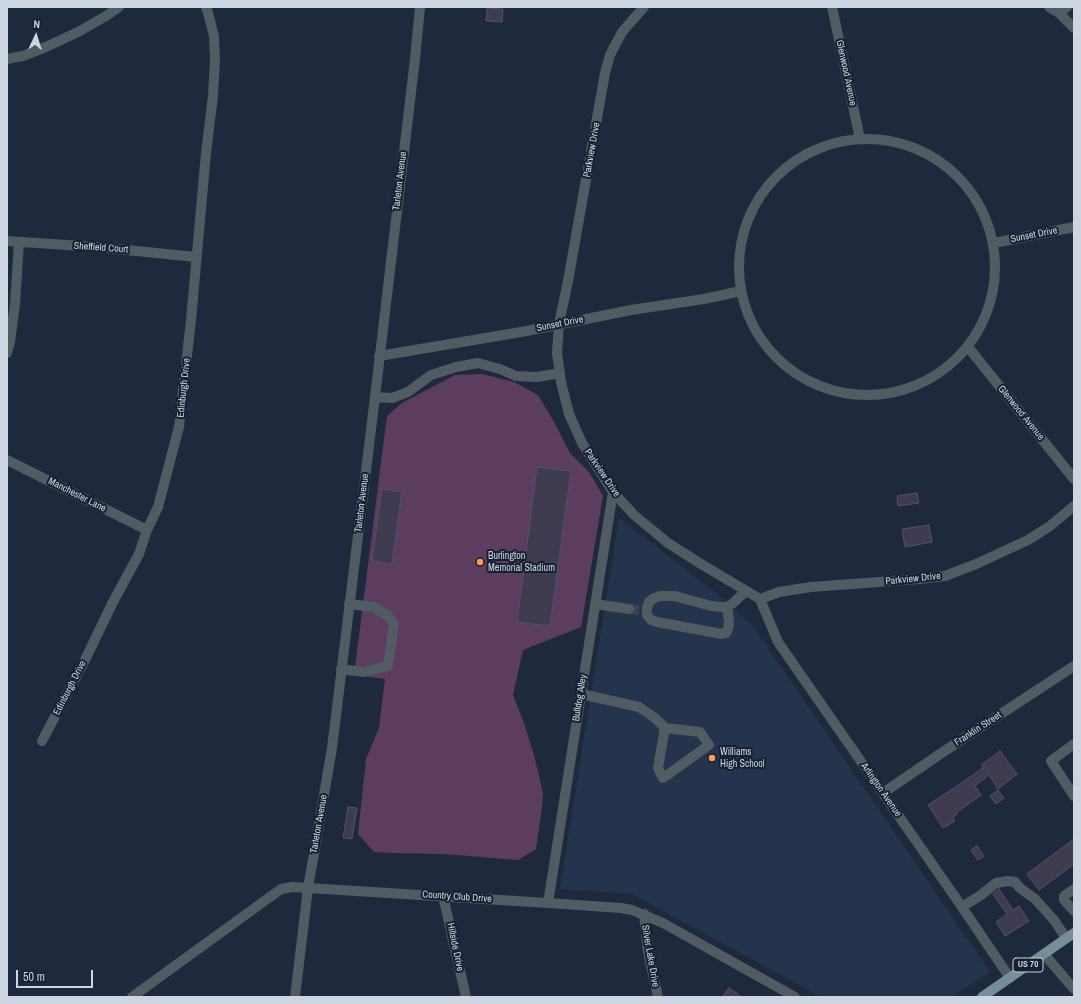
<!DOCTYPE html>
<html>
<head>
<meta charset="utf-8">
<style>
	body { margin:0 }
	#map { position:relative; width:1081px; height:1004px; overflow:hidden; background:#1f293d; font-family:"Archivo Narrow",sans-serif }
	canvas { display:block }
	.frame { position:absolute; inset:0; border:8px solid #cdd5e1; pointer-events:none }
	.north { position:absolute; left:16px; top:16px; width:40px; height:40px; -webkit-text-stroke:3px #152032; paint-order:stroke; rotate:4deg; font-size:11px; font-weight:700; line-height:16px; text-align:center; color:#cdd5e1 }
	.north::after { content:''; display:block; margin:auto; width:14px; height:18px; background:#cdd5e1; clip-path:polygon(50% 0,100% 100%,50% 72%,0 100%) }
	.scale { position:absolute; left:16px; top:970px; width:77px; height:18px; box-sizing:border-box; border:2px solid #cdd5e1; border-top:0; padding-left:5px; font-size:12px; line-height:14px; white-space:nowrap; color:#cdd5e1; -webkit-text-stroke:3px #152032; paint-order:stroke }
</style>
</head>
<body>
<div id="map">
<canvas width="1081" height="1004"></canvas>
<div class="frame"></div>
<div class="north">N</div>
<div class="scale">50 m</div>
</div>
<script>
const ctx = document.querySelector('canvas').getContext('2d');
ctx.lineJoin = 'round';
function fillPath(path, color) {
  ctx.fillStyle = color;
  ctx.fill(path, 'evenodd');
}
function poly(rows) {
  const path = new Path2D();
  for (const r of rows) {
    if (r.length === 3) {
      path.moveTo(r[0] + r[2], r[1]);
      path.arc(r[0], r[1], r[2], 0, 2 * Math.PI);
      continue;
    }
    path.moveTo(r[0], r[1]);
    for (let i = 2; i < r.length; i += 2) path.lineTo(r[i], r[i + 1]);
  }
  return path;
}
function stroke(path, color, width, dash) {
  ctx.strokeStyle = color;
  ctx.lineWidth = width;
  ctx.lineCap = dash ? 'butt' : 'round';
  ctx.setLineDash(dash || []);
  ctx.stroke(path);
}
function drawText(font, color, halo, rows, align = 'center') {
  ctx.font = font + ' "Archivo Narrow",sans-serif';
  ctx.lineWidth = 4;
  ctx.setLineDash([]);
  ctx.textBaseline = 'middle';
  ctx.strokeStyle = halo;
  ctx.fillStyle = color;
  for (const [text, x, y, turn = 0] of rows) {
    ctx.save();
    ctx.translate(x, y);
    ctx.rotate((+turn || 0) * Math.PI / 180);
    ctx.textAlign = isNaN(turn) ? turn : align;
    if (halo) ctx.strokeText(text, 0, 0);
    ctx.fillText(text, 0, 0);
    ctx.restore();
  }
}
const built = poly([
	[619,518,711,589,753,626,990,972,951,997,821,997,632,894,560,889]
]);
const green = poly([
	[482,374,514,382,538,395,553,420,570,453,589,472,603,496,581,627,523,650,513,695,523,720,534,755,543,793,542,807,536,849,518,860,444,854,392,853,374,852,358,834,366,759,379,728,385,679,354,675,387,416,402,403,455,375]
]);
const building = poly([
	[487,8,503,9,502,22,486,21,487,8],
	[537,467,571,471,550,626,517,622,537,467],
	[382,489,402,492,392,564,372,561,382,489],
	[917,493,919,503,898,506,897,496,917,493],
	[929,525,932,542,905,547,902,529,929,525],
	[1000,751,1017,774,998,789,989,775,975,786,981,795,956,813,957,814,953,817,955,821,943,828,928,805,954,788,983,768,981,765,1000,751],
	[998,790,1004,798,996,804,990,796,998,790],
	[348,807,357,808,352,839,343,838,348,807],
	[1074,839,1074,864,1039,890,1027,874,1074,839],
	[977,846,984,856,978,860,971,850,977,846],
	[999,889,1013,910,1019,906,1029,921,1005,936,996,922,1007,914,993,894,999,889],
	[729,988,742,997,722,997,729,988]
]);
const minorTunnel = poly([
	[629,609,640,610]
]);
const minor = poly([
	[644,7,622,32,610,55,605,73,568,281,559,324,557,353,561,382,569,414,582,443,613,492,634,515,668,543,701,564,760,599,779,592,811,587,919,579,945,576,976,564,1028,540,1050,526,1074,506],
	[832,7,860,139],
	[1049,7,1059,13,1074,28],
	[1059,13,1067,7],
	[7,59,23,56,48,46,80,31,106,16,119,7],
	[867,267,128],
	[7,241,97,247,196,257],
	[994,243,1074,227],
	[968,347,1074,479],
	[7,353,10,342,15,304,19,242],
	[379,356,527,331,631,310,704,299,741,291],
	[375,397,392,398,408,392,431,375,456,367,478,363,500,369,516,376,537,377,560,373],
	[7,460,147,530],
	[760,599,778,642,962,907,1010,978],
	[595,604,629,609],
	[727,607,729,622,728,629,726,633,722,634,657,622,651,620,647,615,647,608,649,602,654,598,660,596,675,596,711,606,722,607,727,607,733,603,746,591],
	[341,669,363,672,388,666,394,624,388,616,374,607,349,604],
	[581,694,639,707,655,718,665,728,700,732,709,745,663,778,658,768,665,728],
	[42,741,85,660,113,602,139,554,147,530,158,507,179,427,191,320,206,153,213,96,215,60,214,36,208,13,206,7],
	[1074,744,1051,761,1074,796],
	[883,793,940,754,1074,666],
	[1074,889,1064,896,1064,900,1074,911],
	[443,896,466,997],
	[548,903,613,492],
	[962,907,981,895,996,883,1008,881,1015,882,1020,888,1035,899,1054,920,1066,938],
	[644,914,648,952,658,997],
	[1044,954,1074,989],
	[132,997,281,889,292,887,548,903,621,908,632,910,663,923,795,997],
	[295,997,308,888,332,748,375,397,415,59,420,7]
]);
const major = poly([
	[982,997,1074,933]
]);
const markers = [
	[480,562,4,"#fc9d54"],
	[712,758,4,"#fc9d54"]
];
const shields = [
	[1028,965,30]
];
const shieldNames = [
	["US 70",1028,965]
];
const streetNames = [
	["Glenwood Avenue",846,73,78],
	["Parkview Drive",592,150,-80],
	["Tarleton Avenue",400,181,-83],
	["Sunset Drive",1034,235,-11],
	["Sheffield Court",101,248,4],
	["Sunset Drive",560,324,-11],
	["Edinburgh Drive",184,388,-84],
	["Glenwood Avenue",1021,413,51],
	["Parkview Drive",602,473,56],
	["Manchester Lane",77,495,27],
	["Tarleton Avenue",362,503,-83],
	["Parkview Drive",913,579,-6],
	["Edinburgh Drive",70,688,-63],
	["Bulldog Alley",580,698,-81],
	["Franklin Street",978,729,-33],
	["Arlington Avenue",881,790,55],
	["Tarleton Avenue",319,824,-80],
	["Country Club Drive",457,897,4],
	["Hillside Drive",455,947,78],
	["Silver Lake Drive",650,956,80]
];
const poiNames = [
	["Burlington",488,556],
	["Memorial Stadium",488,568],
	["Williams",720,752],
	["High School",720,764]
];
fillPath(built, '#25334c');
fillPath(green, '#5c3d5f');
fillPath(building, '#3f3b51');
stroke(building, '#545068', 1);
stroke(minorTunnel, '#394356', 10, [10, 5]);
stroke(minor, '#515c62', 10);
stroke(major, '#768e9b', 10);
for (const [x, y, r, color] of markers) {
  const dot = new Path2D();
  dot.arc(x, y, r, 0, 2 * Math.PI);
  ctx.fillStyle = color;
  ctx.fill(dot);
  stroke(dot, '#152032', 1.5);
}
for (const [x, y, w] of shields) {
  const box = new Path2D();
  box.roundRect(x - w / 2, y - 7, w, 14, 3);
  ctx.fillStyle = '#152032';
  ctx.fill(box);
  stroke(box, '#cdd5e1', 1);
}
drawText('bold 9px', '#cdd5e1', null, shieldNames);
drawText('10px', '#cdd5e1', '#152032', streetNames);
drawText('10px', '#cdd5e1', '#152032', poiNames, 'left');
</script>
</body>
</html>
